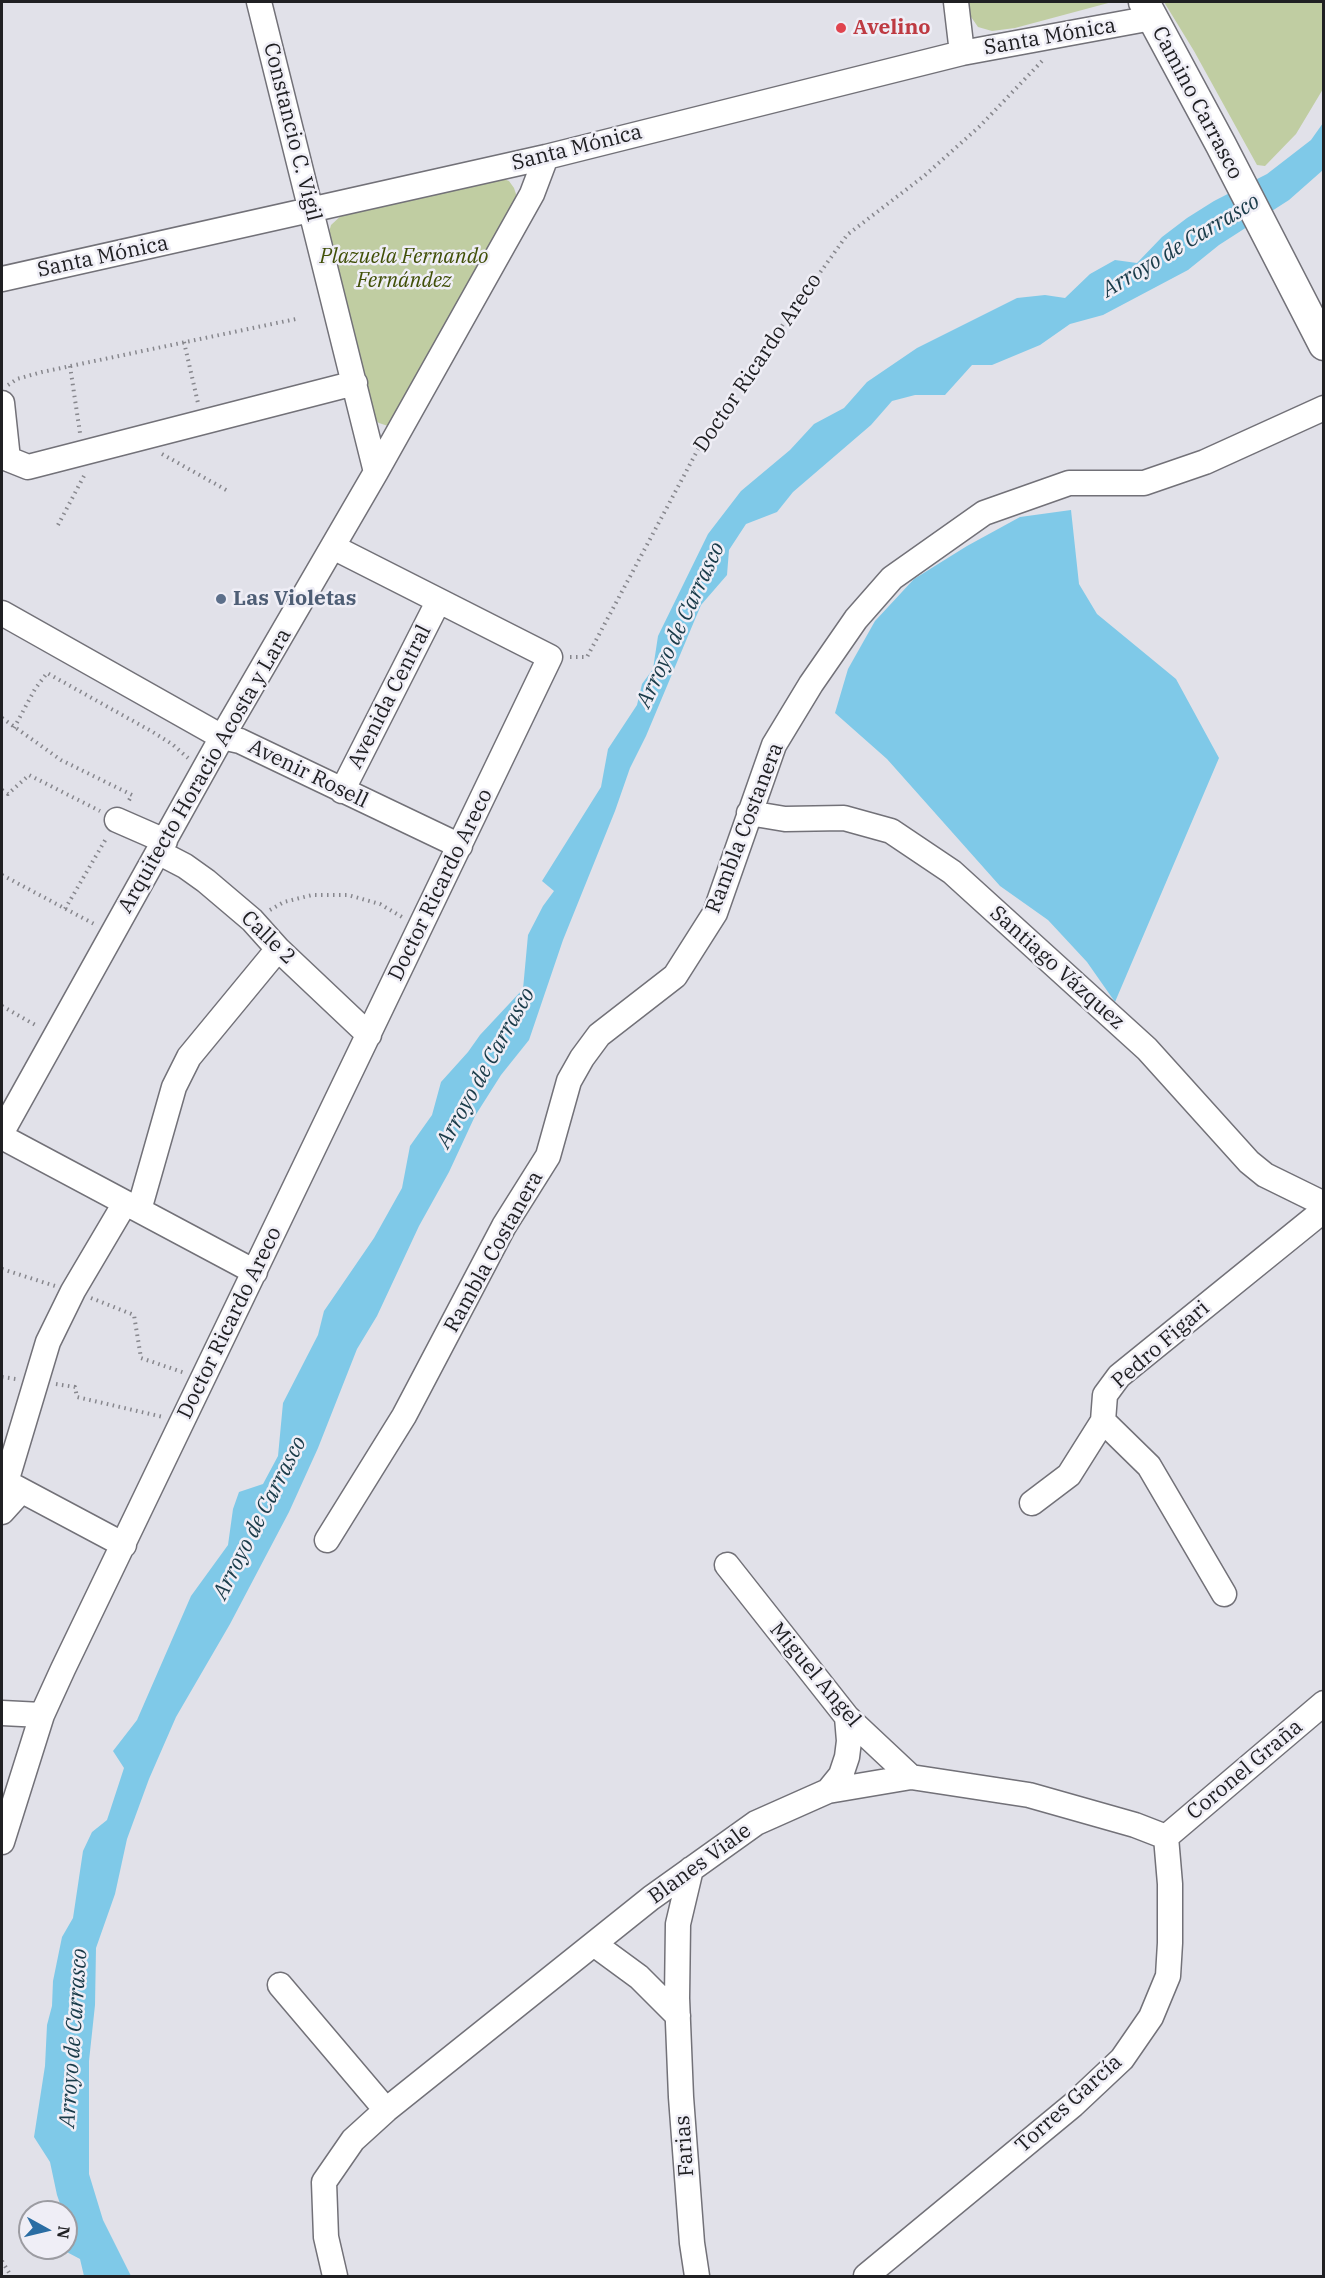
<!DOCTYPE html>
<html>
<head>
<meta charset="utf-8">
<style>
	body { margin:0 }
	#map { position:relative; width:1325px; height:2278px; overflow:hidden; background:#e1e1e9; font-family:"IBM Plex Serif",serif }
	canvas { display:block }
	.frame { position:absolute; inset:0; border:3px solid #202023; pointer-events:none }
	.north { position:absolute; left:18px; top:2200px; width:60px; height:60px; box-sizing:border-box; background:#efeef6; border:2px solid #9c9ca2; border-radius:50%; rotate:98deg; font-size:16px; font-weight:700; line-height:24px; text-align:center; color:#202023 }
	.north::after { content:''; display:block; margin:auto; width:21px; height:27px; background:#2a6da3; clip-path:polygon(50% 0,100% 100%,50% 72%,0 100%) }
</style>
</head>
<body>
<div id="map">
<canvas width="1325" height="2278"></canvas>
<div class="frame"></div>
<div class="north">N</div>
</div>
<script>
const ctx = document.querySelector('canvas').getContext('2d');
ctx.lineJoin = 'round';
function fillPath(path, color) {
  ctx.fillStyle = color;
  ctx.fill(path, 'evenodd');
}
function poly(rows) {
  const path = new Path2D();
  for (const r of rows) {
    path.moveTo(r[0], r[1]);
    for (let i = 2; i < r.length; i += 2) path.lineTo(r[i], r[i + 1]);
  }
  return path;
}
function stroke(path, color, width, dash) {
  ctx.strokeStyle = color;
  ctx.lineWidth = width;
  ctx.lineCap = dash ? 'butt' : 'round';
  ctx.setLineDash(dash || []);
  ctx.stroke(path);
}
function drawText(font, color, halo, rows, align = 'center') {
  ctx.font = font + ' "IBM Plex Serif",serif';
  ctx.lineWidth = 5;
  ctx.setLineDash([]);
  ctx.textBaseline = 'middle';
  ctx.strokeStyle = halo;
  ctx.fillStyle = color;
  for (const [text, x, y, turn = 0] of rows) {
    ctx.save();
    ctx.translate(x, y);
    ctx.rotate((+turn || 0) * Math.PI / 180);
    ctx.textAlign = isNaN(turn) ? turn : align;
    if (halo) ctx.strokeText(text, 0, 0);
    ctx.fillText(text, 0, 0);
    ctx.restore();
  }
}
const green = poly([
	[965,2,1112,2,1015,28,992,31,978,27,969,14],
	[1164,2,1323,2,1323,89,1296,134,1265,166,1257,165,1194,51],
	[501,178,509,181,514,188,517,197,388,426,379,423,372,418,328,236,331,225,344,213]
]);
const water = poly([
	[1323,123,1323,170,1289,200,1219,245,1188,270,1103,315,1070,324,1040,345,992,365,972,365,945,395,915,395,892,401,871,425,793,492,777,512,746,524,729,550,727,575,701,605,646,736,630,768,615,811,563,940,529,1040,501,1075,475,1116,449,1172,419,1226,377,1316,357,1349,318,1448,289,1512,230,1624,176,1717,149,1779,127,1839,115,1894,96,1948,95,2005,89,2061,89,2174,103,2220,131,2276,84,2276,80,2259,63,2250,63,2248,66,2248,66,2212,63,2212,57,2195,50,2162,34,2137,45,2066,47,2025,52,2006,53,1981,62,1937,73,1918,83,1851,92,1832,107,1820,124,1768,113,1751,137,1720,191,1596,228,1545,233,1509,239,1492,263,1484,278,1456,283,1403,318,1335,324,1311,374,1238,402,1188,410,1146,432,1115,441,1082,468,1052,480,1035,523,989,528,935,543,906,554,891,542,881,601,787,608,749,637,705,642,684,653,669,658,636,708,534,741,491,790,450,814,424,844,408,867,382,917,348,1017,298,1045,295,1065,298,1090,274,1115,260,1137,263,1162,237,1187,218,1214,201,1267,174,1311,140],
	[1071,510,1079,584,1097,614,1176,679,1219,758,1115,1002,1087,962,1048,920,1000,886,887,759,835,713,848,669,875,621,914,579,967,546,1020,517]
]);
const path = poly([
	[184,342,198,403],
	[70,366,80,433],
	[8,385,17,379,42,372,296,319],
	[162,454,228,491],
	[58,525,85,474],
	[570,657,587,657,711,425,847,235,924,176,980,126,1044,59],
	[2,718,61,760,132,795,128,802],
	[14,728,35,689,47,673,151,731,172,744,188,758],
	[2,790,8,794,29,775,100,811],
	[2,875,96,925],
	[65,909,107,837],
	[270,910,284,902,312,895,348,895,380,904,402,917],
	[2,1006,37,1026],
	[2,1269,55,1286],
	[91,1298,134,1315,141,1358,185,1373],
	[2,1377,16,1379],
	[56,1384,75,1387,77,1397,163,1417],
	[2,2261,11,2276]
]);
const minor = poly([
	[259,2,376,472],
	[956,2,962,53],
	[2,279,546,157,962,53,1152,18],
	[2,403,8,459,28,467,355,383],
	[2,613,222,737,240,741,460,846],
	[342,791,438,602],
	[749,813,785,819,844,818,891,831,952,872,1147,1049,1249,1162,1265,1175,1324,1204],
	[117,820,165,841],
	[158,852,185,866,206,881,252,920,278,949,369,1035],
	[2,1132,222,737,376,472,532,194,546,157],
	[2,1137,255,1272],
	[139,1210,174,1087,189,1057,278,949],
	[1103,1421,1149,1466,1224,1594],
	[2,1480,124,1545],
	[6,1482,48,1342,73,1291,125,1203],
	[1032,1503,1069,1475,1103,1421,1105,1395,1119,1376,1324,1210],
	[2,1512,21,1491],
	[327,1540,404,1416,504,1226,548,1156,569,1081,582,1058,599,1035,675,976,715,913,774,745,811,684,856,619,892,578,984,513,1069,483,1144,483,1205,462,1324,408],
	[727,1565,847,1717,911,1777],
	[2,1713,42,1715],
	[828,1791,841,1775,847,1757,849,1741,847,1717],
	[1166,1837,1324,1703],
	[2,1842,42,1715,63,1669,550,657,333,547],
	[691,1869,678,1924,677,1998,681,2097,692,2243,697,2276],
	[594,1944,639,1977,678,2016],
	[280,1985,386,2110],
	[335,2276,326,2237,324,2182,353,2140,386,2110,651,1898,756,1823,828,1791,911,1777,1029,1795,1135,1825,1166,1837],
	[866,2276,1073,2105,1122,2059,1151,2017,1168,1976,1170,1943,1170,1884,1166,1837]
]);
const major = poly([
	[1144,2,1221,145,1324,345]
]);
const markers = [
	[841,28,6,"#e0444e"],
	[221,599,6,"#5c6f8a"]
];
const healthNames = [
	["Avelino",853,28]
];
const streetNames = [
	["Santa Mónica",1050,37,-10],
	["Camino Carrasco",1197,103,62],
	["Constancio C. Vigil",292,132,76],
	["Santa Mónica",577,148,-14],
	["Santa Mónica",103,257,-12],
	["Doctor Ricardo Areco",758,363,-56],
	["Avenida Central",390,697,-63],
	["Arquitecto Horacio Acosta y Lara",205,771,-60],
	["Avenir Rosell",308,774,26],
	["Rambla Costanera",745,828,-69],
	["Doctor Ricardo Areco",441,885,-64],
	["Calle 2",268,938,44],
	["Santiago Vázquez",1057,968,42],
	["Rambla Costanera",494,1252,-61],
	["Doctor Ricardo Areco",230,1323,-64],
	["Pedro Figari",1161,1345,-41],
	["Miguel Angel",815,1675,50],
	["Coronel Graña",1245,1770,-40],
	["Blanes Viale",700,1864,-36],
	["Torres García",1069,2104,-42],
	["Farias",685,2146,-94]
];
const parkNames = [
	["Plazuela Fernando",404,257],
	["Fernández",404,281]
];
const serviceNames = [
	["Las Violetas",233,599]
];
const waterNames = [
	["Arroyo de Carrasco",1181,246,-31],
	["Arroyo de Carrasco",681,625,-65],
	["Arroyo de Carrasco",486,1068,-61],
	["Arroyo de Carrasco",260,1518,-63],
	["Arroyo de Carrasco",74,2038,-86]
];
fillPath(green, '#c0cda2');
fillPath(water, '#7fc9e8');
stroke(minor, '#727178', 27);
stroke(major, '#727178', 33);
stroke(path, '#87878d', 4, [1.5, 4.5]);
stroke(minor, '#fff', 24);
stroke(major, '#fff', 30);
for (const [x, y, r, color] of markers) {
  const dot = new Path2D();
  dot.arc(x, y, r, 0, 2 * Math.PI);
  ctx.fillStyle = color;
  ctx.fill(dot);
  stroke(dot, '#efeef6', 2);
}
drawText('bold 21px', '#be3a42', '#efeef6', healthNames, 'left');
drawText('21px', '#202023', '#efeef6', streetNames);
drawText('italic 21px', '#404f07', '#efeef6', parkNames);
drawText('bold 21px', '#4e5e75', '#efeef6', serviceNames, 'left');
drawText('italic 22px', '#193b49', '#efeef6', waterNames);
</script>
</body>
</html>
